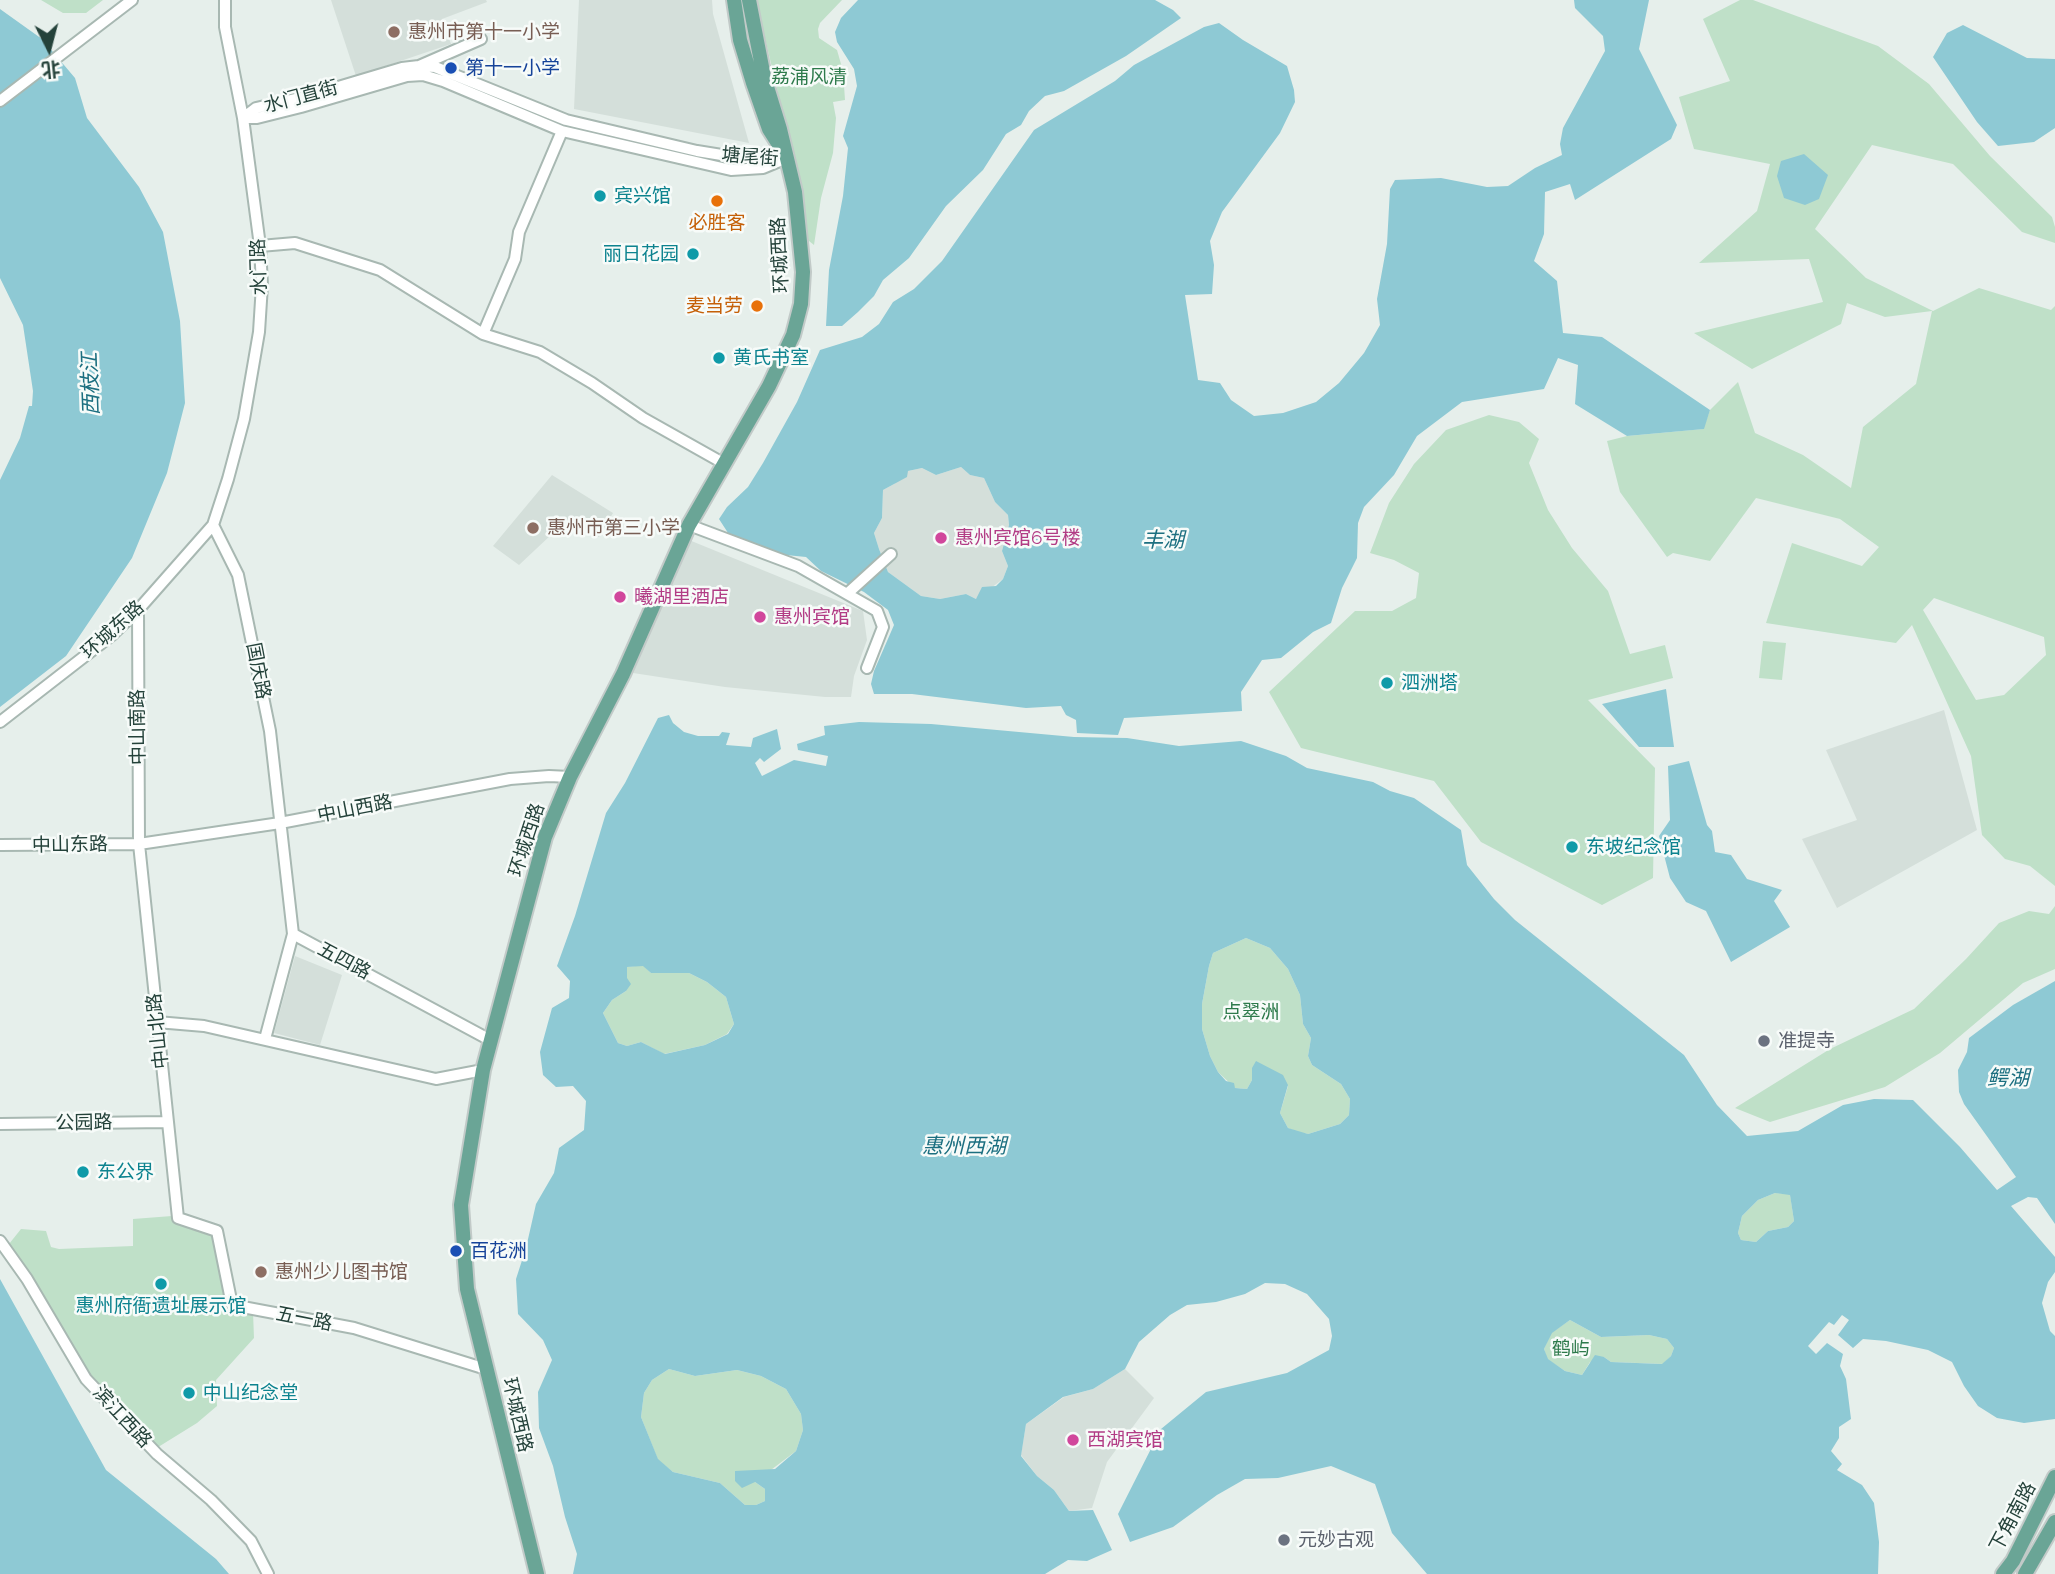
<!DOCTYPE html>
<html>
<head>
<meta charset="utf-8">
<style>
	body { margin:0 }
	#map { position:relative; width:2055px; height:1574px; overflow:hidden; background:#e6efeb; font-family:Raleway,"Noto Sans SC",sans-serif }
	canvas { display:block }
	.north { position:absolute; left:14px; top:14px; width:70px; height:70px; -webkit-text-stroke:5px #f7fbf9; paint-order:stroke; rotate:174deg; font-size:19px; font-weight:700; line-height:28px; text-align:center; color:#24423a }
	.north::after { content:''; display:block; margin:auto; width:24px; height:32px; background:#24423a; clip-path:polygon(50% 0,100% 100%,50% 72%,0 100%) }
</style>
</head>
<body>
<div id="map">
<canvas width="2055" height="1574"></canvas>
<div class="north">北</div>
</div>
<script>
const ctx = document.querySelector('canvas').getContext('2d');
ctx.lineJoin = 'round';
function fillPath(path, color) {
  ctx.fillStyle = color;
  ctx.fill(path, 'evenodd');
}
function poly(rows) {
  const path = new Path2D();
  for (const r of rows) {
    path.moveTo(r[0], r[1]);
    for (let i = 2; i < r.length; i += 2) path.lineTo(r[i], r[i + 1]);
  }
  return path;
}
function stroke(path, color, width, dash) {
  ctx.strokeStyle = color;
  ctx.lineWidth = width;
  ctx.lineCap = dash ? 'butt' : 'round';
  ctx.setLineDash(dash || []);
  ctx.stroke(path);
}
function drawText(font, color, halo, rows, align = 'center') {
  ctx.font = font + ' Raleway,"Noto Sans SC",sans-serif';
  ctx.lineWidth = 5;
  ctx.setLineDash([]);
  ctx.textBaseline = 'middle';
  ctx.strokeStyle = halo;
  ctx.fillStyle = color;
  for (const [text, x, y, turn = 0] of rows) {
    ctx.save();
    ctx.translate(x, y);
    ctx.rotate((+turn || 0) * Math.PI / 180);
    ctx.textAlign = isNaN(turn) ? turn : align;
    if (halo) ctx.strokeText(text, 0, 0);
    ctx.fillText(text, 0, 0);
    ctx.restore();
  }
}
const built = poly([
	[331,0,486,0,487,2,442,19,451,44,356,76],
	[579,0,712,0,713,14,749,143,574,109],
	[961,467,970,475,984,478,995,502,1008,515,1009,525,1002,551,1008,566,1003,579,976,599,966,594,940,599,921,596,888,572,879,549,874,533,882,518,883,490,894,484,908,471,922,468,936,475],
	[552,475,613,513,599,537,568,519,519,565,493,546],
	[689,540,863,611,867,640,854,676,851,697,825,697,725,687,633,673],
	[1944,710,1977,830,1837,908,1802,839,1857,820,1826,750],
	[295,956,342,975,320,1045,274,1033],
	[1125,1369,1154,1398,1107,1462,1092,1508,1069,1511,1054,1490,1037,1476,1021,1455,1026,1424,1064,1397,1093,1389]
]);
const green = poly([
	[41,0,103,0,86,13,63,13],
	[756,0,842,0,820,23,818,29,819,38,837,50,843,71,845,100,833,102,836,118,833,153,821,198,814,245,804,237,790,144],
	[1740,0,1753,0,1878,46,1929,84,1990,156,2052,217,2055,227,2055,243,2022,232,1953,164,1872,145,1815,229,1866,278,1933,311,1979,288,2051,310,2055,306,2055,886,2030,866,2005,859,1982,835,1971,756,1912,625,1896,643,1766,623,1792,543,1862,566,1879,547,1840,519,1756,498,1710,561,1673,553,1667,557,1620,492,1607,441,1627,436,1703,429,1710,410,1738,382,1755,433,1803,455,1851,488,1863,427,1916,384,1932,311,1885,317,1847,303,1841,324,1752,369,1694,333,1823,302,1809,259,1699,263,1757,211,1770,164,1694,149,1679,97,1730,81,1703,19],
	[1934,598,2044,637,2046,655,2004,695,1976,700,1923,610],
	[1489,415,1519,422,1539,439,1529,463,1548,510,1572,548,1608,591,1630,654,1665,645,1673,678,1588,700,1655,768,1653,878,1602,905,1481,842,1434,781,1301,748,1269,692,1355,611,1392,611,1416,598,1419,573,1394,560,1370,553,1389,503,1414,464,1446,430],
	[1763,641,1786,643,1782,680,1759,678],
	[2055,906,2055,969,2023,983,1940,1053,1885,1087,1770,1122,1735,1108,1830,1049,1914,1009,1966,959,1999,923,2029,911,2049,914],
	[1246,938,1270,948,1288,969,1300,995,1303,1024,1311,1038,1308,1056,1312,1065,1341,1084,1350,1099,1349,1115,1340,1124,1308,1134,1297,1132,1288,1128,1280,1113,1288,1086,1252,1068,1252,1080,1247,1089,1235,1088,1218,1072,1210,1056,1202,1029,1202,1004,1209,966,1213,953],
	[643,965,651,973,689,973,707,982,726,997,734,1024,727,1034,705,1045,664,1054,641,1042,627,1046,618,1043,603,1013,612,1000,626,991,627,967],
	[1775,1193,1790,1194,1794,1221,1788,1227,1768,1231,1756,1242,1741,1240,1738,1233,1742,1216,1758,1200],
	[172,1216,174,1222,214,1234,231,1307,253,1312,254,1338,216,1380,217,1406,197,1423,155,1449,88,1378,5,1249,21,1229,46,1231,51,1247,59,1249,133,1246,133,1219],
	[1570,1320,1601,1337,1649,1335,1667,1339,1674,1348,1671,1356,1663,1364,1611,1362,1604,1357,1590,1362,1582,1375,1565,1371,1547,1359,1544,1349,1551,1333],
	[669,1369,695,1376,737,1370,761,1376,786,1389,801,1414,803,1430,796,1451,755,1482,765,1489,765,1501,756,1505,745,1505,720,1483,673,1472,658,1460,641,1417,644,1393,652,1380]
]);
const water = poly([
	[858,0,1155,0,1173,10,1181,18,1126,56,1064,91,1045,96,1029,111,1021,125,1006,134,983,170,946,206,909,258,883,280,874,296,858,312,842,326,826,326,829,270,843,196,848,148,843,136,857,86,854,69,837,42,835,32,841,18],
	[1574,0,1649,0,1639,49,1677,125,1671,139,1575,200,1570,184,1545,192,1544,234,1534,261,1557,281,1563,333,1602,337,1710,410,1704,429,1627,436,1575,404,1578,365,1558,358,1544,389,1462,402,1417,436,1394,475,1364,507,1358,523,1357,558,1342,588,1331,623,1313,632,1281,658,1262,660,1241,692,1242,711,1124,718,1118,735,1077,733,1076,720,1066,715,1061,706,1026,708,912,694,874,694,871,684,874,671,894,625,888,610,864,592,821,571,806,557,786,555,778,558,730,536,719,519,727,507,748,487,763,463,797,402,820,350,862,337,879,324,893,302,914,289,942,261,1034,130,1115,81,1134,65,1204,27,1219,23,1243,40,1287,66,1294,90,1295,102,1280,133,1222,212,1210,241,1214,265,1212,294,1185,295,1198,380,1220,383,1231,400,1254,416,1283,413,1316,402,1339,383,1364,353,1380,325,1377,299,1387,244,1390,189,1395,180,1441,178,1487,187,1508,186,1535,168,1562,155,1560,144,1563,128,1605,51,1603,36,1575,8],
	[961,467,970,475,984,478,995,502,1008,515,1009,525,1002,551,1008,566,1003,579,996,586,982,587,976,599,966,594,940,599,921,596,888,572,879,549,874,533,882,518,883,490,907,477,908,471,922,468,936,475],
	[0,9,42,39,75,78,87,118,139,187,163,232,180,321,185,403,167,473,132,558,66,656,0,707,0,480,20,438,29,406,32,406,33,391,23,325,0,278],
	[1963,25,2027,58,2055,59,2055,128,2034,142,1998,146,1977,122,1933,57,1947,33],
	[1804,154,1828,175,1819,199,1805,205,1784,198,1777,176,1781,161],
	[1666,689,1674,747,1639,747,1602,704],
	[669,715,673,723,684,732,698,736,719,736,722,732,730,733,726,745,751,747,753,738,777,729,781,749,764,762,760,758,755,763,762,776,794,760,826,766,828,756,798,750,797,744,825,735,824,726,859,722,931,724,1074,737,1127,738,1179,746,1241,741,1286,756,1307,768,1373,782,1390,791,1414,798,1461,830,1467,865,1494,899,1515,920,1684,1055,1717,1105,1747,1136,1798,1131,1843,1105,1874,1099,1913,1100,1960,1147,1997,1190,2016,1177,1964,1104,1959,1092,1958,1070,1967,1052,1969,1038,2013,1005,2055,981,2055,1224,2037,1198,2028,1197,2011,1206,2055,1257,2055,1272,2048,1282,2042,1303,2050,1331,2055,1336,2055,1419,2024,1423,1997,1418,1978,1406,1964,1386,1952,1362,1928,1350,1886,1341,1863,1339,1853,1348,1838,1335,1849,1320,1842,1315,1834,1325,1829,1322,1808,1346,1816,1354,1827,1343,1843,1354,1840,1366,1846,1379,1851,1419,1839,1427,1839,1438,1831,1451,1842,1464,1837,1470,1862,1485,1874,1503,1879,1542,1878,1574,1427,1574,1392,1533,1375,1484,1331,1466,1278,1478,1245,1479,1217,1495,1173,1527,1130,1542,1118,1514,1161,1429,1206,1392,1287,1373,1329,1350,1332,1336,1329,1319,1307,1294,1285,1284,1265,1283,1245,1294,1216,1302,1187,1305,1170,1315,1139,1342,1125,1369,1093,1389,1063,1397,1026,1424,1021,1456,1037,1476,1054,1490,1069,1511,1093,1510,1112,1550,1087,1561,1068,1560,1045,1574,573,1574,577,1554,565,1517,553,1466,539,1428,538,1392,552,1360,543,1340,518,1314,516,1279,526,1248,536,1204,554,1173,559,1148,584,1130,586,1101,573,1086,556,1087,543,1075,540,1052,552,1008,569,998,570,981,557,966,575,916,606,813,625,783,658,718],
	[1246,938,1270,948,1288,969,1300,995,1303,1024,1311,1038,1308,1056,1312,1065,1341,1084,1350,1099,1349,1115,1340,1124,1308,1134,1288,1128,1280,1113,1288,1085,1283,1075,1256,1061,1252,1068,1252,1080,1247,1089,1235,1088,1234,1083,1226,1081,1218,1072,1210,1056,1202,1029,1202,1004,1209,966,1213,953],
	[643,966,651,973,689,973,707,982,726,997,734,1024,728,1034,705,1045,665,1054,641,1042,627,1046,618,1043,603,1013,612,1000,626,991,631,984,627,978,627,967],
	[1775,1193,1790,1195,1794,1221,1788,1227,1768,1231,1756,1242,1741,1240,1738,1233,1742,1216,1758,1200],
	[1570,1320,1601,1337,1649,1335,1667,1339,1674,1348,1671,1356,1662,1364,1611,1362,1604,1357,1595,1355,1582,1375,1565,1371,1548,1359,1544,1349,1552,1333],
	[669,1369,695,1376,737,1370,761,1376,786,1389,801,1414,803,1430,796,1451,775,1469,735,1471,735,1481,742,1488,755,1482,765,1489,765,1501,756,1505,745,1505,720,1483,673,1472,658,1459,641,1417,644,1393,652,1380],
	[1689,761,1707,825,1712,831,1715,852,1731,855,1747,879,1782,890,1774,901,1790,927,1731,962,1706,911,1686,902,1670,878,1659,836,1670,820,1668,766],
	[0,1279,106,1470,216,1559,229,1574,0,1574]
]);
const minor = poly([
	[419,66,435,67,566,120,697,151,734,157,765,155,787,158],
	[0,101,132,0],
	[243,118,257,118,301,107,407,76,423,75,443,81,562,131,731,170,763,168,787,158],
	[243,118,256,108,308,96,402,68,419,66,481,39],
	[260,246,295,243,380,270,483,334,515,259,519,232,562,131],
	[483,334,540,352,592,383,643,418,723,463],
	[213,525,238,575,270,731,293,934,492,1041],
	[689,525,798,566,877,611,883,627,867,668],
	[848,593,891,554],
	[138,610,139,844,178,1218,217,1231,232,1305,354,1328,486,1369],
	[0,722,112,635,138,610,213,525,228,479,244,419,259,332,262,285,260,246,243,118,225,27,225,0],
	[0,845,139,844,280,823,510,779,549,776,570,777],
	[157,1022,204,1026,436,1079,483,1070],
	[265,1039,293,934],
	[0,1124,167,1122],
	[0,1241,27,1279,86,1379,157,1454,211,1500,251,1541,268,1574]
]);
const major = poly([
	[734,0,740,40,753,83,769,129,781,148],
	[537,1574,467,1289,461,1205,483,1070,545,837,570,777,623,674,689,525,769,386,793,335,801,304,803,272,795,192,780,129,764,77,749,0],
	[2003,1574,2013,1561,2055,1477],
	[2025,1574,2055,1522]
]);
const markers = [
	[394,32,7,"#8d6e63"],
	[451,68,7,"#1a4fb4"],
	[600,196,7,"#0f9aa8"],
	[717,201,7,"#e8710a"],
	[693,254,7,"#0f9aa8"],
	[757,306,7,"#e8710a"],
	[719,358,7,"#0f9aa8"],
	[533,528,7,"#8d6e63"],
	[941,538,7,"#d1479c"],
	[620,597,7,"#d1479c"],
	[760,617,7,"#d1479c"],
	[1387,683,7,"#0f9aa8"],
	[1572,847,7,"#0f9aa8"],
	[1764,1041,7,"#6b7280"],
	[83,1172,7,"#0f9aa8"],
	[456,1251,7,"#1a4fb4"],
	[261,1272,7,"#8d6e63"],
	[161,1284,7,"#0f9aa8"],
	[189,1393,7,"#0f9aa8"],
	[1073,1440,7,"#d1479c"],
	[1284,1540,7,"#6b7280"]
];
const educationNames = [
	["惠州市第十一小学",408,32],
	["惠州市第三小学",547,528],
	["惠州少儿图书馆",275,1272]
];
const transitNames = [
	["第十一小学",465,68],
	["百花洲",470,1251]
];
const parkNames = [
	["荔浦风清",809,77],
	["点翠洲",1251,1012],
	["鹤屿",1571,1349]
];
const streetNames = [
	["水门直街",301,97,-15],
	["塘尾街",750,157,5],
	["环城西路",780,255,-93],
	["水门路",259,267,-92],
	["环城东路",113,630,-42],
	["国庆路",258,671,79],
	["中山南路",138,727,-91],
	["中山西路",355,809,-11],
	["环城西路",527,840,-72],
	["中山东路",70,845,-1],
	["五四路",344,961,28],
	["中山北路",158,1031,-96],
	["公园路",84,1123,-1],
	["五一路",304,1319,11],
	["环城西路",517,1415,77],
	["滨江西路",122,1417,47],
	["下角南路",2013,1517,-62]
];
const cultureNames = [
	["宾兴馆",614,196],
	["丽日花园",679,254,"right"],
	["黄氏书室",733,358],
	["泗洲塔",1401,683],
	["东坡纪念馆",1586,847],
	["东公界",97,1172],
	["惠州府衙遗址展示馆",161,1306,"center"],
	["中山纪念堂",203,1393]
];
const foodNames = [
	["必胜客",717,223],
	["麦当劳",743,306,"right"]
];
const hotelNames = [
	["惠州宾馆6号楼",955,538],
	["曦湖里酒店",634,597],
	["惠州宾馆",774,617],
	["西湖宾馆",1087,1440]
];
const worshipNames = [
	["准提寺",1778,1041],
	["元妙古观",1298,1540]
];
const waterNames = [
	["西枝江",91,384,-92],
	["丰湖",1163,541],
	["鳄湖",2008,1079],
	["惠州西湖",964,1147]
];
fillPath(built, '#d4dfda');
fillPath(green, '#bfe0c8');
fillPath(water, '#8ec9d4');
stroke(minor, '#a8b8b2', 14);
stroke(major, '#c2cac8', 18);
stroke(minor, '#fff', 10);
stroke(major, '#6aa596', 14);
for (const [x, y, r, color] of markers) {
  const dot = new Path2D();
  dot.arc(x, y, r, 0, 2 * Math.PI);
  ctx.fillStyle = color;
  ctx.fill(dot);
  stroke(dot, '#f7fbf9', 2.5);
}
drawText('19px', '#785e54', '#f7fbf9', educationNames, 'left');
drawText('19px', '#164399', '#f7fbf9', transitNames, 'left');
drawText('19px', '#2d7a4b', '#f7fbf9', parkNames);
drawText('19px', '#24423a', '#f7fbf9', streetNames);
drawText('19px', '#0d838f', '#f7fbf9', cultureNames, 'left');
drawText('19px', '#c56008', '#f7fbf9', foodNames);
drawText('19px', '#b23c85', '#f7fbf9', hotelNames, 'left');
drawText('19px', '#5b616d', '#f7fbf9', worshipNames, 'left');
drawText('italic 21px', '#1c6f80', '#f7fbf9', waterNames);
</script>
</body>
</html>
